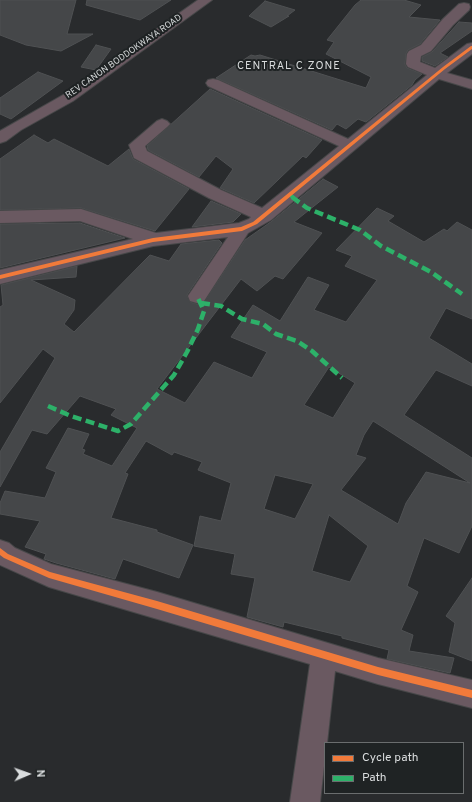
<!DOCTYPE html>
<html>
<head>
<meta charset="utf-8">
<style>
	body { margin:0 }
	#map { position:relative; width:472px; height:802px; overflow:hidden; background:#292b2d; font-family:Overpass,sans-serif }
	canvas { display:block }
	.legend { position:absolute; left:324px; top:742px; width:140px; height:52px; box-sizing:border-box; background:#1f2324; border:1px solid #6a6d6e; margin:0; padding:5px 7px; list-style:none; font-size:12px; color:#daddde }
	.legend li { display:flex; align-items:center; gap:8px; height:20px }
	.legend b { width:20px; border:1px solid #6a6d6e }
	.north { position:absolute; left:8px; top:754px; width:40px; height:40px; -webkit-text-stroke:3px #1f2324; paint-order:stroke; rotate:88deg; font-size:11px; font-weight:700; line-height:16px; text-align:center; color:#daddde }
	.north::after { content:''; display:block; margin:auto; width:14px; height:18px; background:#daddde; clip-path:polygon(50% 0,100% 100%,50% 72%,0 100%) }
</style>
</head>
<body>
<div id="map">
<canvas width="472" height="802"></canvas>
<ul class="legend">
<li><b style="height:5px;background:#f17a3a"></b>Cycle path</li>
<li><b style="height:5px;background:#2db169"></b>Path</li>
</ul>
<div class="north">N</div>
</div>
<script>
const ctx = document.querySelector('canvas').getContext('2d');
ctx.lineJoin = 'round';
function fillPath(path, color) {
  ctx.fillStyle = color;
  ctx.fill(path, 'evenodd');
}
function poly(rows) {
  const path = new Path2D();
  for (const r of rows) {
    path.moveTo(r[0], r[1]);
    for (let i = 2; i < r.length; i += 2) path.lineTo(r[i], r[i + 1]);
  }
  return path;
}
function stroke(path, color, width, dash) {
  ctx.strokeStyle = color;
  ctx.lineWidth = width;
  ctx.lineCap = dash ? 'butt' : 'round';
  ctx.setLineDash(dash || []);
  ctx.stroke(path);
}
function drawText(font, color, halo, rows, align = 'center') {
  ctx.font = font + ' Overpass,sans-serif';
  ctx.lineWidth = 4;
  ctx.setLineDash([]);
  ctx.textBaseline = 'middle';
  ctx.strokeStyle = halo;
  ctx.fillStyle = color;
  for (const [text, x, y, turn = 0] of rows) {
    ctx.save();
    ctx.translate(x, y);
    ctx.rotate((+turn || 0) * Math.PI / 180);
    ctx.textAlign = isNaN(turn) ? turn : align;
    if (halo) ctx.strokeText(text, 0, 0);
    ctx.fillText(text, 0, 0);
    ctx.restore();
  }
}
const building = poly([
	[0,0,76,0,67,34,93,34,61,51,26,45,0,35,0,0],
	[87,0,171,0,140,20,86,5,87,0],
	[361,0,404,0,421,5,409,17,440,20,420,44,408,50,406,54,405,64,407,68,422,74,415,80,412,85,366,122,358,119,346,129,337,124,332,130,216,78,251,55,255,56,260,55,366,88,371,77,326,54,334,42,327,40,355,5,361,0],
	[265,1,295,10,287,16,289,16,271,27,249,16,265,1],
	[459,22,472,23,472,31,440,53,448,57,435,66,422,61,422,57,432,52,459,22],
	[96,45,111,49,96,70,81,67,96,45],
	[38,72,63,81,11,119,0,114,0,98,38,72],
	[210,89,322,140,306,158,303,156,254,203,220,188,233,169,216,156,199,177,148,150,147,146,210,89],
	[34,135,48,143,54,139,108,166,129,149,133,159,189,189,155,231,81,208,0,210,0,159,34,135],
	[323,179,338,187,294,222,322,233,283,279,275,276,257,291,241,279,157,389,185,403,214,362,252,378,267,352,231,337,253,305,280,321,308,277,329,285,314,310,346,322,377,280,345,266,352,256,336,250,377,208,394,216,388,221,424,242,444,229,447,231,457,222,472,230,472,319,446,308,429,338,472,364,472,386,436,370,404,415,472,458,472,526,459,553,424,538,407,586,418,592,401,630,413,635,409,651,454,658,450,673,387,659,389,650,342,638,342,636,284,622,283,627,247,617,255,578,231,574,235,554,194,546,200,516,221,521,231,483,198,470,202,462,174,452,172,455,146,441,125,473,128,474,111,518,157,530,157,532,193,545,179,578,123,559,115,579,56,563,44,559,46,554,25,547,40,521,0,514,0,503,5,491,45,498,56,472,46,468,68,428,89,434,82,449,85,450,83,454,112,466,137,428,111,415,116,409,80,396,47,434,32,430,0,487,0,452,55,358,43,349,0,403,0,307,3,305,1,285,77,266,76,277,31,280,75,300,74,310,64,324,74,332,150,255,169,261,181,244,219,240,222,243,187,295,190,302,197,304,204,302,245,240,272,221,323,179],
	[329,367,355,383,333,418,304,405,329,367],
	[373,421,381,426,470,483,426,472,406,503,398,524,341,490,366,458,356,455,364,435,373,421],
	[275,475,313,484,295,519,264,509,275,475],
	[329,515,368,546,350,582,312,571,329,515],
	[211,201,241,214,233,222,192,227,211,201],
	[80,223,125,238,0,268,0,224,80,223],
	[472,578,472,661,449,652,455,623,446,616,472,578]
]);
const minor = poly([
	[198,0,212,0,73,101,21,130,6,141,0,143,0,131,63,95,198,0],
	[464,3,469,4,470,7,469,10,453,25,431,51,421,56,420,62,435,68,467,44,472,43,472,54,447,73,472,80,472,89,439,79,271,220,248,233,204,301,197,303,190,301,188,296,228,237,153,246,0,284,0,270,133,239,80,221,0,223,0,211,81,209,156,233,239,223,249,219,251,217,209,198,134,158,129,145,157,121,162,119,167,121,170,124,167,127,145,146,147,151,221,190,262,208,339,146,208,86,206,83,208,80,213,79,218,80,348,139,427,75,408,67,406,64,407,54,409,51,421,45,443,19,459,4,464,3],
	[0,540,9,543,15,548,51,564,157,592,378,658,472,680,472,708,378,684,335,671,327,743,325,743,325,757,320,802,290,802,310,664,49,587,0,565,0,540]
]);
const quietFar1 = poly([
	[290,195,294,198]
]);
const quiet = poly([
	[292,197,307,208,360,230,381,246,431,272,462,294],
	[201,303,221,306,242,319,263,324,276,334,297,341,312,351,342,378],
	[48,406,71,416,118,431,131,424,174,375,187,352,198,329,204,311,197,296]
]);
const cycleway = poly([
	[471,46,472,46,472,49,445,69,257,224,242,231,153,242,0,279,0,275,153,238,241,227,253,222,443,67,471,46],
	[0,548,8,554,50,572,157,601,378,667,472,690,472,698,378,675,157,609,49,578,4,558,0,555,0,548]
]);
const farStreetnames = [
	["REV CANON BODDOKWAYA ROAD",124,57,-35]
];
const farQuarternames = [
	["CENTRAL C ZONE",289,67]
];
fillPath(building, '#454749');
stroke(building, '#4f5153', 1);
stroke(minor, '#464748', 2);
fillPath(minor, '#6a5961');
stroke(quietFar1, '#2db169', 3.5, [7, 3.5]);
stroke(quiet, '#2db169', 4.5, [9, 4.5]);
fillPath(cycleway, '#f17a3a');
drawText('9px', '#daddde', '#1f2324', farStreetnames);
ctx.letterSpacing = '1px';
drawText('11px', '#daddde', '#1f2324', farQuarternames);
ctx.letterSpacing = '0px';
</script>
</body>
</html>
